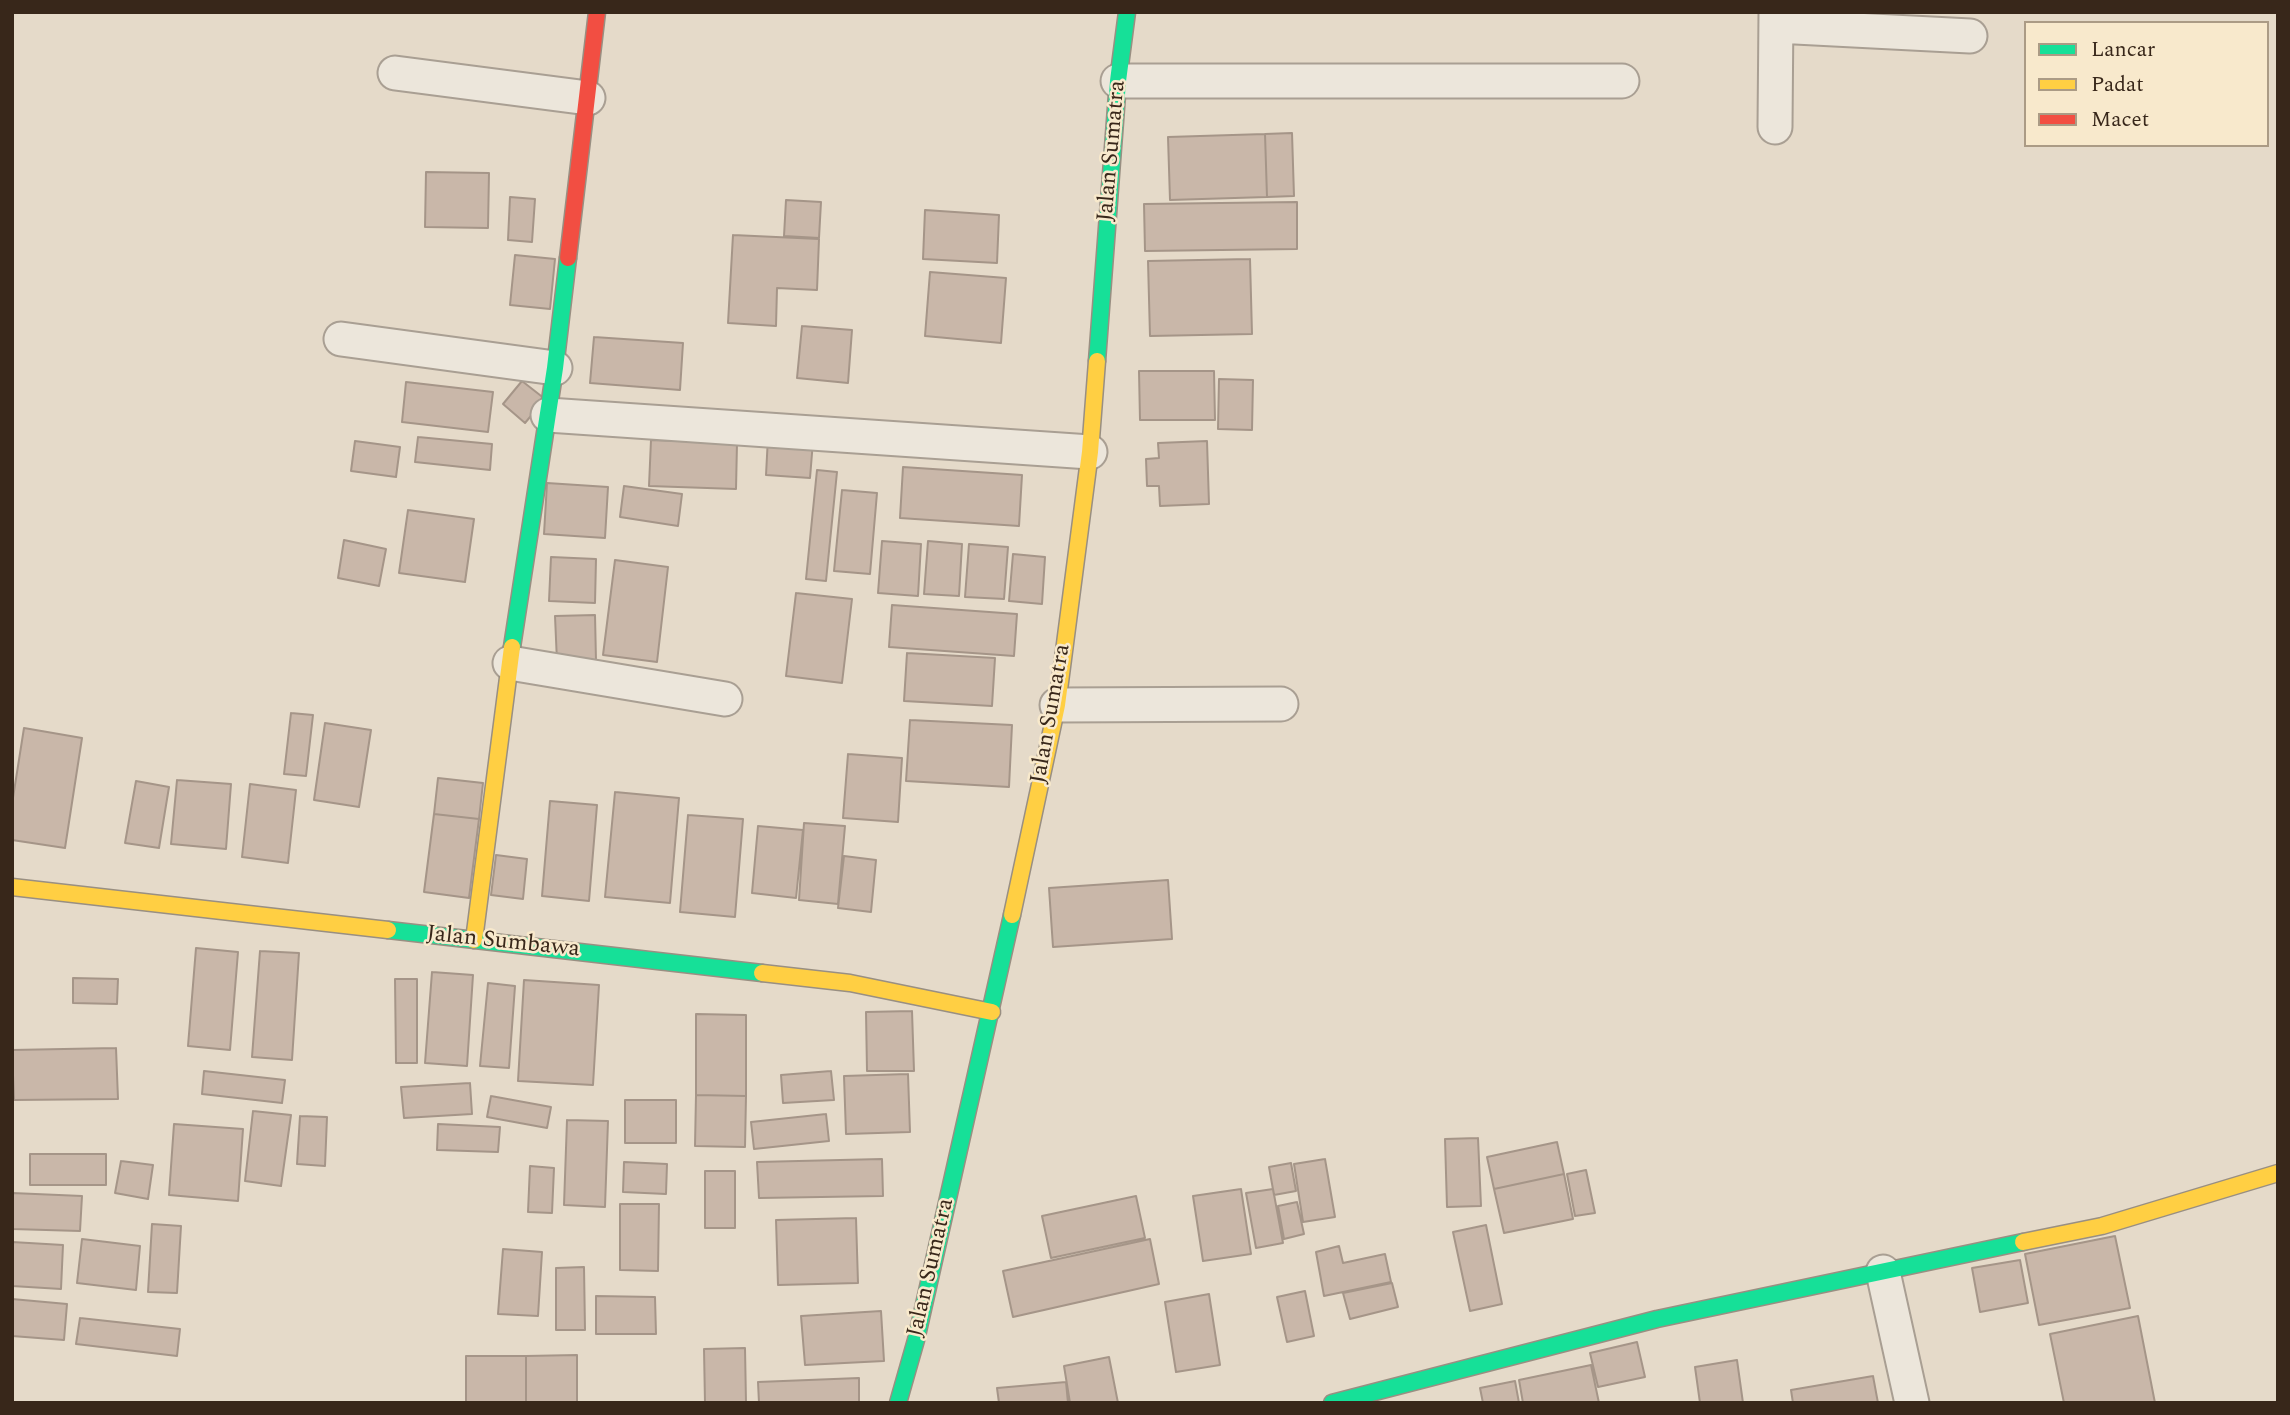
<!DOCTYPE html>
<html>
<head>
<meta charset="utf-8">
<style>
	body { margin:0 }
	#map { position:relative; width:2290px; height:1415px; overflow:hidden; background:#e5dac9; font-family:Spectral,serif }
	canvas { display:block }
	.frame { position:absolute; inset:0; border:14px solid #38271a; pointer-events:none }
	.legend { position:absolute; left:2024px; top:21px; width:245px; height:126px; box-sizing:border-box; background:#f8e9cc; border:2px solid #ab9b85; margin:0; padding:9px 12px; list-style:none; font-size:21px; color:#38271a }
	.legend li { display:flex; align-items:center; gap:14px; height:35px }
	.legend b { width:35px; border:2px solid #ab9b85 }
</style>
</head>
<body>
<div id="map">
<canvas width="2290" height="1415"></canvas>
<div class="frame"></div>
<ul class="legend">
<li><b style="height:9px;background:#16e098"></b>Lancar</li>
<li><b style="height:9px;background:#ffcf43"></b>Padat</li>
<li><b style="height:9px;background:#f24e42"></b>Macet</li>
</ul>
</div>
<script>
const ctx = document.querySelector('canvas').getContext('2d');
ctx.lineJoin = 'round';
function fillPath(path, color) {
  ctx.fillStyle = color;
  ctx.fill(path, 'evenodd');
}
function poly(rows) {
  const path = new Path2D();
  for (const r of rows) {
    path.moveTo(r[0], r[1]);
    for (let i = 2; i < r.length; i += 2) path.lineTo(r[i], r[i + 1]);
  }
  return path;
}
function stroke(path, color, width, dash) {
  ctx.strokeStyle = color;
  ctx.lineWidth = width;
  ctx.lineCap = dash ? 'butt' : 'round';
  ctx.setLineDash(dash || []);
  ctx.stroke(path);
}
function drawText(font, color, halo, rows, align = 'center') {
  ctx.font = font + ' Spectral,serif';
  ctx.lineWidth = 5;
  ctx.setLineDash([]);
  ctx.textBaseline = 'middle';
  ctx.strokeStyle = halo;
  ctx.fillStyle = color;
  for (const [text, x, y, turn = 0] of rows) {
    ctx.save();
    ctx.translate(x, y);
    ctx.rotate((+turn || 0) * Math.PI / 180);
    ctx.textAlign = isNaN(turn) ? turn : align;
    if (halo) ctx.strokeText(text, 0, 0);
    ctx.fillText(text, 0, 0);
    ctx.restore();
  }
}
const building = poly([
	[1292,133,1294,196,1267,197,1265,134,1292,133],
	[1265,134,1267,197,1170,200,1168,137,1265,134],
	[426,172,489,173,488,228,425,227,426,172],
	[510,197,535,199,532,242,508,240,510,197],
	[786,200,821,202,819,238,784,236,786,200],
	[1297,202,1297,249,1145,251,1144,204,1297,202],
	[925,210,999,215,997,263,923,259,925,210],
	[733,235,819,239,817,290,777,288,776,326,728,323,733,235],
	[515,255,555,259,550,309,510,305,515,255],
	[1250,259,1252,334,1150,336,1148,261,1250,259],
	[930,272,1006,278,1001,343,925,336,930,272],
	[802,326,852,330,848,383,797,378,802,326],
	[594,337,683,343,680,390,590,383,594,337],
	[1139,371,1214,371,1215,420,1140,420,1139,371],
	[1219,379,1253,380,1252,430,1218,429,1219,379],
	[522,381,545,399,525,423,503,404,522,381],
	[406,382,493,392,488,432,402,422,406,382],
	[418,437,492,444,490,470,415,462,418,437],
	[768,437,813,441,810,478,766,475,768,437],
	[651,440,737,443,736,489,649,486,651,440],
	[355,441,400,447,396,477,351,471,355,441],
	[1207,441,1209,504,1160,506,1159,486,1147,486,1146,459,1159,458,1158,443,1207,441],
	[903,467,1022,475,1019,526,900,518,903,467],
	[817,470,837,472,826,581,806,579,817,470],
	[547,483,608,487,605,538,544,534,547,483],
	[624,486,682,494,678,526,620,517,624,486],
	[842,490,877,493,870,574,834,571,842,490],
	[408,510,474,519,465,582,399,573,408,510],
	[344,540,386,549,379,586,338,578,344,540],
	[882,541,921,544,918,596,878,593,882,541],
	[928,541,962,544,959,596,924,594,928,541],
	[969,544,1008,547,1004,599,965,597,969,544],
	[1013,554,1045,557,1042,604,1009,601,1013,554],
	[551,557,596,559,595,603,549,601,551,557],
	[615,560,668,567,657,662,603,655,615,560],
	[796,593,852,599,842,683,786,676,796,593],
	[892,605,1017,614,1014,656,889,647,892,605],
	[595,615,596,661,557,662,555,616,595,615],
	[907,653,995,658,992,706,904,701,907,653],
	[291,713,313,715,306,776,284,774,291,713],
	[910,720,1012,725,1009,787,906,781,910,720],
	[325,723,371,730,359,807,314,800,325,723],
	[24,728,82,738,65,848,12,840,12,804,24,728],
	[848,754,902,758,898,822,843,818,848,754],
	[438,778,483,783,479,819,434,814,438,778],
	[177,780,231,784,226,849,171,844,177,780],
	[136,781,169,787,159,848,125,843,136,781],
	[250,784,296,790,288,863,242,857,250,784],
	[615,792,679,798,670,903,605,897,615,792],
	[550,801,597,805,589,901,542,896,550,801],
	[434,814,479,819,469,898,424,892,434,814],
	[688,815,743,819,735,917,680,912,688,815],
	[804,823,845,826,838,904,799,900,804,823],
	[758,826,803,830,796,898,752,893,758,826],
	[496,855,527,859,523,899,491,895,496,855],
	[844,856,876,860,871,912,838,908,844,856],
	[1168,880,1172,939,1053,947,1049,888,1168,880],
	[196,948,238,952,230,1050,188,1046,196,948],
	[260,951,299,953,292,1060,252,1057,260,951],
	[432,972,473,975,467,1066,425,1063,432,972],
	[73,978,118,979,117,1004,73,1003,73,978],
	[395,979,417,979,417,1063,396,1063,395,979],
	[524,980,599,985,593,1085,518,1081,524,980],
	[488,983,515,986,509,1068,480,1066,488,983],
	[912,1011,914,1071,867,1071,866,1012,912,1011],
	[696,1014,746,1015,746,1096,696,1095,696,1014],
	[116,1048,118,1099,14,1100,12,1050,116,1048],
	[204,1071,285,1080,282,1103,202,1094,204,1071],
	[831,1071,834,1100,783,1103,781,1075,831,1071],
	[908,1074,910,1132,846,1134,844,1076,908,1074],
	[470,1083,472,1114,404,1118,401,1087,470,1083],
	[696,1095,746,1096,745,1147,695,1146,696,1095],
	[491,1096,551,1107,547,1128,487,1117,491,1096],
	[625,1100,676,1100,676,1143,625,1143,625,1100],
	[253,1111,291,1115,281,1186,245,1181,253,1111],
	[826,1114,829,1141,754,1149,751,1122,826,1114],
	[300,1116,327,1117,325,1166,297,1164,300,1116],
	[567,1120,608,1121,605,1207,564,1205,567,1120],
	[174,1124,243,1129,238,1201,169,1195,174,1124],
	[438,1124,500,1127,498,1152,437,1150,438,1124],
	[1478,1138,1481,1206,1447,1207,1445,1139,1478,1138],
	[1557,1142,1564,1174,1494,1189,1487,1157,1557,1142],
	[30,1154,106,1154,106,1185,30,1185,30,1154],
	[882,1159,883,1196,759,1198,757,1162,882,1159],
	[1325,1159,1335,1217,1303,1222,1294,1164,1325,1159],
	[121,1161,153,1165,148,1199,115,1193,121,1161],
	[624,1162,667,1164,666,1194,623,1192,624,1162],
	[1291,1163,1296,1191,1274,1195,1269,1167,1291,1163],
	[530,1166,554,1168,552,1213,528,1212,530,1166],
	[1586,1170,1595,1213,1575,1216,1567,1174,1586,1170],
	[705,1171,735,1171,735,1228,705,1228,705,1171],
	[1564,1174,1573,1219,1504,1233,1494,1189,1564,1174],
	[1241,1189,1251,1254,1203,1261,1193,1196,1241,1189],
	[1273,1189,1283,1243,1256,1248,1246,1193,1273,1189],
	[12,1193,82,1196,80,1231,12,1229,12,1193],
	[1136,1196,1145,1238,1051,1258,1042,1216,1136,1196],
	[1297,1202,1304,1234,1284,1239,1278,1206,1297,1202],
	[620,1204,659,1204,658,1271,620,1270,620,1204],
	[856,1218,858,1283,778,1285,776,1220,856,1218],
	[152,1224,181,1226,177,1293,148,1292,152,1224],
	[1486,1225,1502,1304,1470,1311,1453,1232,1486,1225],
	[2115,1236,2130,1308,2039,1325,2025,1254,2115,1236],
	[82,1239,140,1246,136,1290,77,1283,82,1239],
	[1150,1239,1159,1284,1013,1317,1003,1271,1150,1239],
	[12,1242,63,1245,61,1289,12,1286,12,1242],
	[1339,1246,1343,1263,1385,1254,1391,1282,1324,1296,1316,1252,1339,1246],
	[503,1249,542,1252,538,1316,498,1314,503,1249],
	[2020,1260,2028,1303,1980,1312,1972,1268,2020,1260],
	[584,1267,585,1330,556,1330,556,1268,584,1267],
	[1392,1283,1398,1307,1350,1319,1343,1293,1392,1283],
	[1305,1291,1314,1336,1287,1342,1277,1297,1305,1291],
	[1209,1294,1220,1365,1176,1372,1165,1302,1209,1294],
	[596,1296,655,1297,656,1334,596,1334,596,1296],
	[12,1299,67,1304,64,1340,12,1336,12,1299],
	[881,1311,884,1361,805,1365,801,1316,881,1311],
	[2138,1316,2155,1403,2064,1403,2050,1334,2138,1316],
	[80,1318,180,1329,177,1356,76,1344,80,1318],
	[1637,1342,1645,1377,1598,1387,1590,1353,1637,1342],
	[745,1348,746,1403,705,1403,704,1349,745,1348],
	[577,1355,577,1403,526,1403,526,1356,577,1355],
	[466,1356,526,1356,526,1403,466,1403,466,1356],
	[1109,1357,1118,1403,1070,1403,1064,1366,1109,1357],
	[1737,1360,1743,1403,1700,1403,1695,1367,1737,1360],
	[1591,1365,1599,1403,1523,1403,1519,1380,1591,1365],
	[1873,1376,1878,1403,1793,1403,1791,1390,1873,1376],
	[859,1378,859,1403,759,1403,758,1382,859,1378],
	[1515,1381,1519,1403,1483,1403,1480,1388,1515,1381],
	[1066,1382,1068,1403,999,1403,997,1388,1066,1382]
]);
const street = poly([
	[1776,26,1970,36],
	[395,73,588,98],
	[1118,81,1622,81],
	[1775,127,1776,12],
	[341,339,555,368],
	[548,415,1090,452],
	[510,663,725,699],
	[1057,705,1281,704],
	[1883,1272,1912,1403]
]);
const fast = poly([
	[1097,361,1118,81,1127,12],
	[512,647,555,368,568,258],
	[388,930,762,973],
	[898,1403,916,1340,1012,915],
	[1332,1403,1657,1319,2023,1242]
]);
const slow = poly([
	[12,887,388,930],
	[1012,915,1057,705,1090,452,1097,361],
	[474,940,512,647],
	[762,973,850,983,992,1012],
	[2023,1242,2102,1226,2278,1173]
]);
const jam = poly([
	[568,258,597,12]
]);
const streetNames = [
	["Jalan Sumatra",1113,151,-85],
	["Jalan Sumatra",1052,714,-80],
	["Jalan Sumbawa",503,943,6],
	["Jalan Sumatra",932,1268,-77]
];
fillPath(building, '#c9b7a9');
stroke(building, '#a59588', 2);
stroke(street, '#a99f93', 37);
stroke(fast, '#998f82', 19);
stroke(slow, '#998f82', 19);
stroke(jam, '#998f82', 19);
stroke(street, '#ece6db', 33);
stroke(fast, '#16e098', 16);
stroke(slow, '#ffcf43', 16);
stroke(jam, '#f24e42', 16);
drawText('23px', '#38271a', '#f8e9cc', streetNames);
</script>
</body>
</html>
